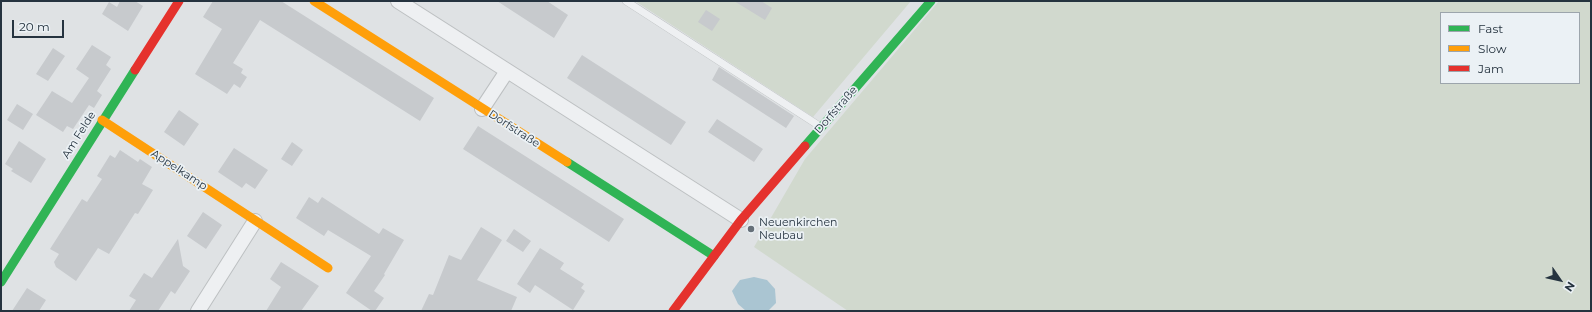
<!DOCTYPE html>
<html>
<head>
<meta charset="utf-8">
<style>
	body { margin:0 }
	#map { position:relative; width:1592px; height:312px; overflow:hidden; background:#dfe2e4; font-family:Montserrat,sans-serif }
	canvas { display:block }
	.frame { position:absolute; inset:0; border:2px solid #25333f; pointer-events:none }
	.legend { position:absolute; left:1440px; top:12px; width:140px; height:72px; box-sizing:border-box; background:#ebf1f5; border:1px solid #9ca5ac; margin:0; padding:5px 7px; list-style:none; font-size:12px; color:#25333f }
	.legend li { display:flex; align-items:center; gap:8px; height:20px }
	.legend b { width:20px; border:1px solid #9ca5ac }
	.north { position:absolute; left:1540px; top:260px; width:40px; height:40px; -webkit-text-stroke:3px #ebf1f5; paint-order:stroke; rotate:124deg; font-size:11px; font-weight:700; line-height:16px; text-align:center; color:#25333f }
	.north::after { content:''; display:block; margin:auto; width:14px; height:18px; background:#25333f; clip-path:polygon(50% 0,100% 100%,50% 72%,0 100%) }
	.scale { position:absolute; left:12px; top:20px; width:52px; height:18px; box-sizing:border-box; border:2px solid #25333f; border-top:0; padding-left:5px; font-size:12px; line-height:14px; white-space:nowrap; color:#25333f; -webkit-text-stroke:3px #ebf1f5; paint-order:stroke }
</style>
</head>
<body>
<div id="map">
<canvas width="1592" height="312"></canvas>
<div class="frame"></div>
<ul class="legend">
<li><b style="height:5px;background:#30b455"></b>Fast</li>
<li><b style="height:5px;background:#ff9f0a"></b>Slow</li>
<li><b style="height:5px;background:#e5322d"></b>Jam</li>
</ul>
<div class="north">N</div>
<div class="scale">20 m</div>
</div>
<script>
const ctx = document.querySelector('canvas').getContext('2d');
ctx.lineJoin = 'round';
function fillPath(path, color) {
  ctx.fillStyle = color;
  ctx.fill(path, 'evenodd');
}
function poly(rows) {
  const path = new Path2D();
  for (const r of rows) {
    path.moveTo(r[0], r[1]);
    for (let i = 2; i < r.length; i += 2) path.lineTo(r[i], r[i + 1]);
  }
  return path;
}
function stroke(path, color, width, dash) {
  ctx.strokeStyle = color;
  ctx.lineWidth = width;
  ctx.lineCap = dash ? 'butt' : 'round';
  ctx.setLineDash(dash || []);
  ctx.stroke(path);
}
function drawText(font, color, halo, rows, align = 'center') {
  ctx.font = font + ' Montserrat,sans-serif';
  ctx.lineWidth = 3.5;
  ctx.setLineDash([]);
  ctx.textBaseline = 'middle';
  ctx.strokeStyle = halo;
  ctx.fillStyle = color;
  for (const [text, x, y, turn = 0] of rows) {
    ctx.save();
    ctx.translate(x, y);
    ctx.rotate((+turn || 0) * Math.PI / 180);
    ctx.textAlign = isNaN(turn) ? turn : align;
    if (halo) ctx.strokeText(text, 0, 0);
    ctx.fillText(text, 0, 0);
    ctx.restore();
  }
}
const green = poly([
	[635,1,911,1,813,117],
	[939,1,1591,1,1591,311,848,311,754,247,805,159],
	[1441,13,1579,13,1579,83,1441,83]
]);
const water = poly([
	[754,277,767,280,775,289,776,303,768,311,746,311,738,304,732,291,740,280]
]);
const building = poly([
	[120,1,135,1,143,6,128,31,102,14,109,2,117,7],
	[213,1,281,1,434,98,420,121,260,20,233,63,243,69,241,73,247,77,240,88,234,84,227,94,195,74,222,29,203,17],
	[497,1,547,1,568,15,554,38],
	[734,1,761,1,772,8,765,20],
	[706,10,720,19,712,31,698,22],
	[92,45,111,57,106,65,111,69,97,91,102,95,94,108,89,105,73,129,67,126,63,132,36,115,52,91,72,103,89,78,76,69],
	[53,48,65,56,48,81,36,74],
	[582,55,686,122,671,145,567,78],
	[719,67,794,116,786,128,712,80],
	[17,104,33,114,23,130,7,120],
	[179,110,199,124,184,146,164,132],
	[717,119,763,149,754,162,708,132],
	[478,126,624,219,609,242,463,149],
	[19,141,46,159,31,183,11,171,13,169,5,164],
	[292,142,303,150,292,166,281,159],
	[234,148,268,170,255,189,246,183,242,188,218,172],
	[120,150,138,162,140,159,152,167,142,184,153,190,138,214,135,213,109,254,98,248,76,281,56,267,54,262,59,254,50,249,82,199,87,202,102,179,97,176,110,155,115,158],
	[309,197,318,203,322,197,379,234,383,228,404,240,384,274,385,275,374,291,384,298,375,311,372,311,346,293,371,256,328,230,324,236,296,218],
	[203,212,222,225,206,249,187,236],
	[481,227,502,240,477,280,517,297,511,311,421,311,429,294,433,295,449,255,461,260],
	[514,229,531,241,523,252,506,241],
	[178,239,183,266,190,271,175,294,171,291,158,311,129,311,136,300,129,296,144,273,152,278],
	[540,248,564,263,560,269,584,284,581,288,585,291,573,310,535,285,530,293,517,284],
	[281,262,319,286,301,311,266,311,281,287,270,279],
	[27,288,46,300,39,311,12,311]
]);
const lane = poly([
	[626,1,821,127]
]);
const street = poly([
	[398,1,741,220],
	[482,109,507,71],
	[198,311,255,221]
]);
const fast = poly([
	[805,146,931,1],
	[567,162,714,256],
	[1,282,135,70]
]);
const slow = poly([
	[314,1,567,162],
	[102,120,328,268]
]);
const jam = poly([
	[135,70,179,1],
	[673,311,741,220,805,146]
]);
const markers = [
	[751,229,4,"#667079"]
];
const streetNames = [
	["Dorfstraße",836,110,-49],
	["Dorfstraße",514,129,33],
	["Am Felde",79,135,-58],
	["Appelkamp",179,170,33]
];
const poiNames = [
	["Neuenkirchen",759,223],
	["Neubau",759,236]
];
fillPath(green, '#d1d9ce');
fillPath(water, '#aac5d2');
fillPath(building, '#c7cacd');
stroke(lane, '#bdc0c2', 8);
stroke(street, '#bdc0c2', 16);
stroke(lane, '#eef0f2', 7);
stroke(street, '#eef0f2', 14);
stroke(fast, '#30b455', 9);
stroke(slow, '#ff9f0a', 9);
stroke(jam, '#e5322d', 9);
for (const [x, y, r, color] of markers) {
  const dot = new Path2D();
  dot.arc(x, y, r, 0, 2 * Math.PI);
  ctx.fillStyle = color;
  ctx.fill(dot);
  stroke(dot, '#ebf1f5', 1.5);
}
drawText('11px', '#25333f', '#ebf1f5', streetNames);
drawText('11px', '#25333f', '#ebf1f5', poiNames, 'left');
</script>
</body>
</html>
